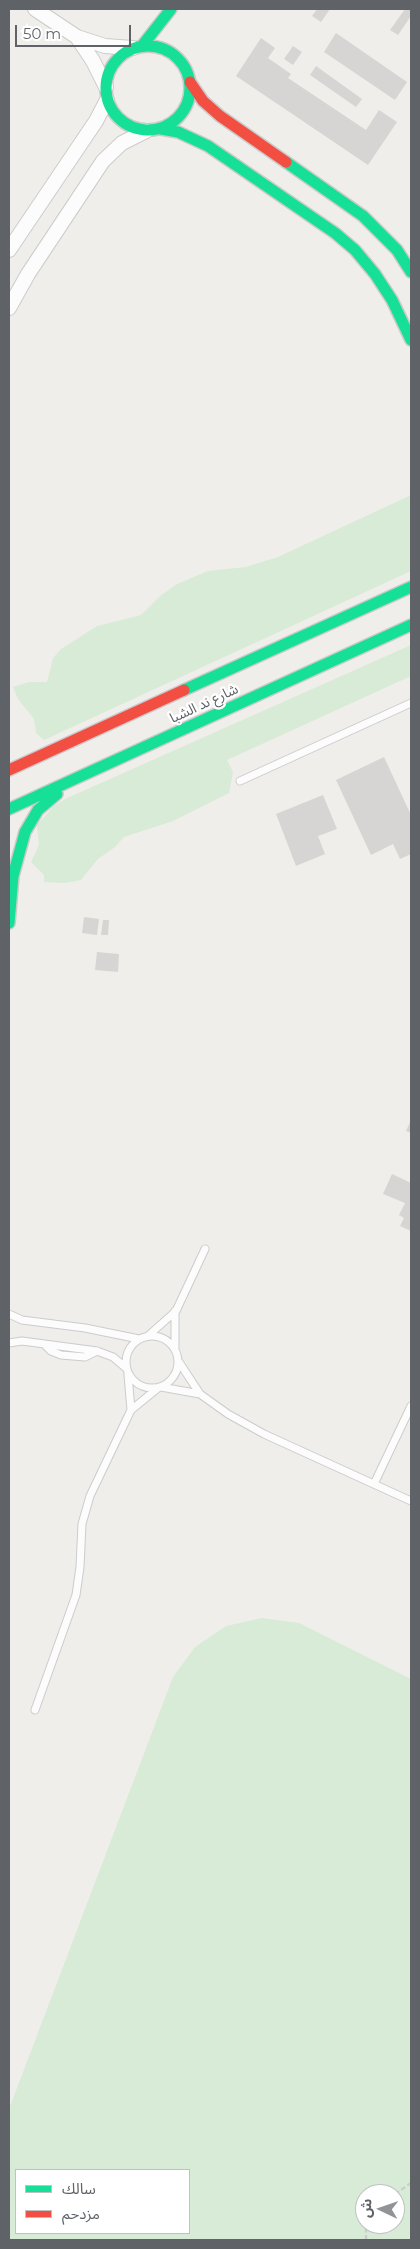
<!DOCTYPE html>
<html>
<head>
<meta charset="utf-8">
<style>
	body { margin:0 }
	#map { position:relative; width:420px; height:2249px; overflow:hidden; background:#efeeea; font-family:Montserrat,"Noto Sans Arabic",sans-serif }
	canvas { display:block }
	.frame { position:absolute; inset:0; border:10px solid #5f6368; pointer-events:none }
	.legend { position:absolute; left:15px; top:2169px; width:175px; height:65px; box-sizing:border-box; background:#fff; border:1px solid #bfc1c3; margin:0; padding:6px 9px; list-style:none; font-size:15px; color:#5f6368 }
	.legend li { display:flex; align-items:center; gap:10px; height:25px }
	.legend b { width:25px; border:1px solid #bfc1c3 }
	.north { position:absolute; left:355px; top:2184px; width:50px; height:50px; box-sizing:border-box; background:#fff; border:1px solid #bfc1c3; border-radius:50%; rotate:273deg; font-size:14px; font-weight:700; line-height:20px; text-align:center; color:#5f6368 }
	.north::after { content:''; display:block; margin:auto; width:18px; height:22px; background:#919496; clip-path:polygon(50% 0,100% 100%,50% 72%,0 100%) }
	.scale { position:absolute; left:15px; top:25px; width:116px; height:22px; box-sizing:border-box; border:2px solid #5f6368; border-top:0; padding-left:6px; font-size:15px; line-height:18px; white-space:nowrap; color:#5f6368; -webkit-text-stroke:4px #fff; paint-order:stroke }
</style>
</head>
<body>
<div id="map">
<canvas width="420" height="2249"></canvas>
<div class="frame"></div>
<ul class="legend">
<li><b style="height:6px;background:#16e098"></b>سالك</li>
<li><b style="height:6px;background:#f24e42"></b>مزدحم</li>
</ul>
<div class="north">ش</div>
<div class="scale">50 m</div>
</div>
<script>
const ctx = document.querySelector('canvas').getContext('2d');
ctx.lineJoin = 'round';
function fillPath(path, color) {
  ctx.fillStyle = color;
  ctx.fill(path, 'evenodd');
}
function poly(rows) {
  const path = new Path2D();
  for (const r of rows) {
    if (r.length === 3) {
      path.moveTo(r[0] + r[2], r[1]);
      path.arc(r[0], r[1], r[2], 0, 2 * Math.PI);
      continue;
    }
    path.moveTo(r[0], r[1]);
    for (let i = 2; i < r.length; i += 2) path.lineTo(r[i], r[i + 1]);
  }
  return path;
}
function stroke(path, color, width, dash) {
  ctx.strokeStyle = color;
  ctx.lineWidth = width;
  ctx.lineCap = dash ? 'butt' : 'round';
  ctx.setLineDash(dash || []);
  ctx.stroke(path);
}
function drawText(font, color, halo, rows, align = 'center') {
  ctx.font = font + ' Montserrat,"Noto Sans Arabic",sans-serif';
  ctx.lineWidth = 4.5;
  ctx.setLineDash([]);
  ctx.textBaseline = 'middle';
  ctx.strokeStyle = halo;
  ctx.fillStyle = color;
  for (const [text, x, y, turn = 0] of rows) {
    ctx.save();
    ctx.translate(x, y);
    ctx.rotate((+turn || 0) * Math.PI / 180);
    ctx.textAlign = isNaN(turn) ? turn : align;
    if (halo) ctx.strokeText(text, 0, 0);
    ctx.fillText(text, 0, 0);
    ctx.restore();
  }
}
const green = poly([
	[411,495,411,571,44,740,36,733,34,719,18,699,13,687,29,682,47,682,53,658,61,649,97,626,141,615,160,596,177,584,208,571,246,567,278,557],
	[411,645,411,676,227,760,233,772,229,793,173,821,124,837,115,847,98,859,81,880,65,883,44,882,44,875,31,862,39,845,37,825,54,806,65,799],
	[262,1618,299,1623,411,1679,411,2240,9,2240,9,2109,173,1677,195,1647,226,1626],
	[16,2170,189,2170,189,2233,16,2233],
	[365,2194,395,2194,395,2224,365,2224]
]);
const building = poly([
	[317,9,330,9,321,22,312,16],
	[405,9,411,9,411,16,398,35,390,30],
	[336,33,407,82,395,100,324,52],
	[261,38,275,48,268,58,291,74,288,78,366,130,379,110,397,122,368,165,236,76],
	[293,46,302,52,293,65,284,59],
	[316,66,362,99,356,107,310,75],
	[384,757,411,815,411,854,400,859,393,844,371,855,336,780],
	[323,795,337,829,318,836,325,854,296,866,276,814],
	[84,917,99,919,97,935,82,933],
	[103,920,109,920,108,935,101,935],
	[97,952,119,954,118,972,95,970],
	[411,1120,411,1133,406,1131],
	[392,1174,411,1183,411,1231,400,1226,404,1218,399,1215,405,1203,383,1194]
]);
const path = poly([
	[395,2194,411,2183],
	[366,2240,366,2224]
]);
const lane = poly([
	[240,781,411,703],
	[9,1314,22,1320,85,1328,139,1339],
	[149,1335,176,1311,205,1249],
	[152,1362,26],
	[9,1343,22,1341,97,1351,113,1357,126,1368],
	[44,1344,51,1351,61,1355,85,1357,97,1351],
	[175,1348,175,1311],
	[179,1362,200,1394,228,1414,264,1434,411,1501],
	[128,1375,131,1410],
	[161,1387,200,1394],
	[374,1484,411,1406],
	[35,1710,76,1595,80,1567,82,1524,90,1496,131,1410,158,1388]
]);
const street = poly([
	[35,9,77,37,105,46,133,48],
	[77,37,93,61,106,87],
	[9,250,96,121,107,100],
	[9,308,28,274,103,161,122,143,146,131]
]);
const fast = poly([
	[148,88,42],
	[142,46,171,9],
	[161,129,178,132,208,146,335,233,355,250,375,274,392,300,411,340],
	[286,162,363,216,397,250,411,272],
	[184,690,411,587],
	[9,809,411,625],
	[9,923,13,876,25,832,38,810,57,794]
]);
const jam = poly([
	[190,82,203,101,220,116,286,162],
	[9,770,184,690]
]);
const streetNames = [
	["شارع ند الشبا",204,704,-25]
];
fillPath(green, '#d8ebd6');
fillPath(building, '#d6d5d3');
stroke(lane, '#cbcccc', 9);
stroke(street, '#cbcccc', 16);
stroke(fast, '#cacacb', 14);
stroke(jam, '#cacacb', 14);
stroke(path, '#cacfcc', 2.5, [5, 2.5]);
stroke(lane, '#fdfcfc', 7);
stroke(street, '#fdfcfc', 14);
stroke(fast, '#16e098', 11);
stroke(jam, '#f24e42', 11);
drawText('14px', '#5f6368', '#fff', streetNames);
</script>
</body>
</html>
